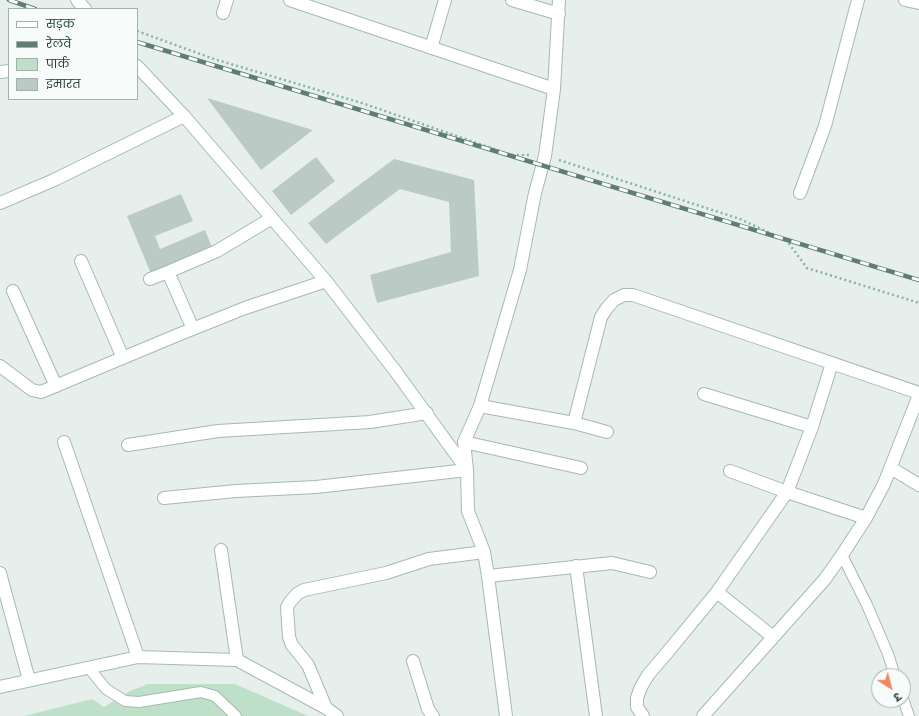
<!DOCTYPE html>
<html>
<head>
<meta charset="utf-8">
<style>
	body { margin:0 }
	#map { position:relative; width:919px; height:716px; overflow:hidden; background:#e6efeb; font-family:Poppins,"Noto Sans Devanagari",sans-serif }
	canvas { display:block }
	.legend { position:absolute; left:8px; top:8px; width:130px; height:92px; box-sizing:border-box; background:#f7fbf9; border:1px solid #a3b1ad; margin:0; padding:5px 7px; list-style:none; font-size:12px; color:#24423a }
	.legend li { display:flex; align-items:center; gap:8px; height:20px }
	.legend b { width:20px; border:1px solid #a3b1ad }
	.north { position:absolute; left:871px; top:668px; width:40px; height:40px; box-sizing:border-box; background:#f7fbf9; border:1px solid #a3b1ad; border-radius:50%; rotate:144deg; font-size:11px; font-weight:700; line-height:16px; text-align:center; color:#24423a }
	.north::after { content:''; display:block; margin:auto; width:14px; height:18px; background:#f4845f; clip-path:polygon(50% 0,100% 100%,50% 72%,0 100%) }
</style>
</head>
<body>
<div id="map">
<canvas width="919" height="716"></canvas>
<ul class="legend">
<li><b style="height:5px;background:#fff"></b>सड़क</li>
<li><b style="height:5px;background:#5f7d75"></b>रेलवे</li>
<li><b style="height:11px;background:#bfe0c8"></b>पार्क</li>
<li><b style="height:11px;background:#bbcac4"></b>इमारत</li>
</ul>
<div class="north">उ</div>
</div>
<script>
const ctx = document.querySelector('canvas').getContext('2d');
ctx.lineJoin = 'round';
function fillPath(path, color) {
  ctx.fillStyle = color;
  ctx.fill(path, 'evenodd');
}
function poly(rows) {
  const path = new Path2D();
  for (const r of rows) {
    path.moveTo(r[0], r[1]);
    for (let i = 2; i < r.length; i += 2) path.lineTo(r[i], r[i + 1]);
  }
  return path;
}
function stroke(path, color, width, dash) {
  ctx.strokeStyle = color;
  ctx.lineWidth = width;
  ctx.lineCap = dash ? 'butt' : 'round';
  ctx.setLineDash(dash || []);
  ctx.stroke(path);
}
const green = poly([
	[148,684,235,684,308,716,24,716,92,699,104,707,130,691]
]);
const building = poly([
	[207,98,313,130,261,170],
	[316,157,335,181,291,215,272,191],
	[394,159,474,180,479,276,377,303,370,275,451,252,449,202,400,189,326,244,308,223],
	[181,194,193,221,155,236,160,249,205,230,213,250,152,276,127,216]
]);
const path = poly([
	[137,31,214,59,365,104,511,155,530,155],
	[559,160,740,219,787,241,807,268,919,303]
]);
const lane = poly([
	[842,555,867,605,888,654,895,676],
	[88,667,106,689,125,701,139,702,201,692,215,696,236,716],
	[903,699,909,716]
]);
const street = poly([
	[290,0,554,89],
	[512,0,559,14],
	[905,0,919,3],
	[223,13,227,0],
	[431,48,445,0],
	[800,193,825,126,858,0],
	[0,203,54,180,184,116],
	[81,261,123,358],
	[168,272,217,251,272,218],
	[150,279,168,272,193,329],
	[13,291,56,386],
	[0,366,32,390,41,392,180,334,245,308,326,281],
	[704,394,812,427],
	[480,406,574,423,607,432],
	[574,423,601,317,607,308,614,300,624,295,633,295,919,393],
	[64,442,138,657],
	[464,442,581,468],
	[128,445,218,431,370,422,427,413],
	[891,468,919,485],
	[730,471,787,492,866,518],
	[164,498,236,491,316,487,467,470,464,442,480,406,520,270,535,193,545,156,554,89,559,0],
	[221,550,237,660],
	[576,566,596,716],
	[0,573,29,680],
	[488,576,612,563,650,572],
	[717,592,773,637],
	[413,661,428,709,433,716],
	[326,708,308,665,292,645,289,637,287,607,290,602,297,594,304,590,386,573,429,559,484,552],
	[643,716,637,707,637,698,641,687,648,675,666,654,717,592,787,492,812,427,832,363],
	[703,716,825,579,842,555,866,518,884,484,919,395]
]);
const secondary = poly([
	[77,0,85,9],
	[137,66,184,116,326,281,396,372,467,470,468,511,484,552,488,576,506,716],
	[0,72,9,71],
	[0,687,138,657,237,660,326,708,337,716]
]);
const rail = poly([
	[9,0,35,9],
	[137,42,919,280]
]);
fillPath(green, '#bfe0c8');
fillPath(building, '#bbcac4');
stroke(lane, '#a8b8b2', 12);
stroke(street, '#a8b8b2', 14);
stroke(secondary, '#a4bbb3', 14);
stroke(path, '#86b3a5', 2.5, [2, 3]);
stroke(lane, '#fff', 10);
stroke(street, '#fff', 12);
stroke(secondary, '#fff', 12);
stroke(rail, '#5f7d75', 4.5);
stroke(rail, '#f7fbf9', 3, [9]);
</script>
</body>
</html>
